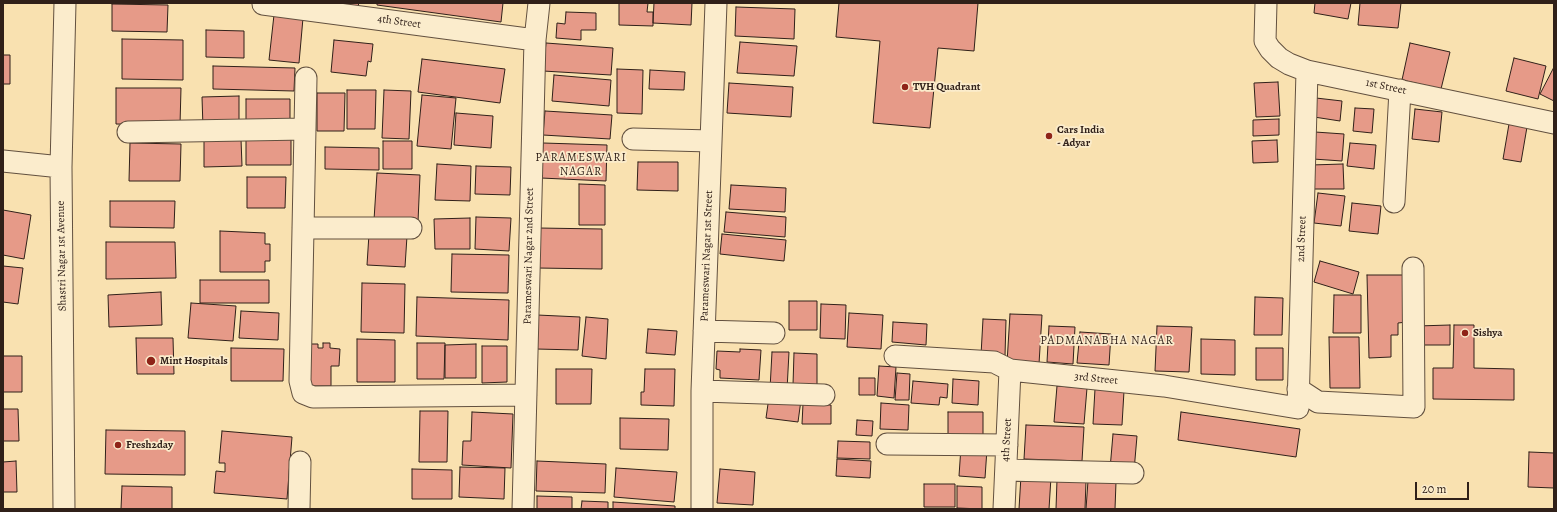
<!DOCTYPE html>
<html>
<head>
<meta charset="utf-8">
<style>
	body { margin:0 }
	#map { position:relative; width:1557px; height:512px; overflow:hidden; background:#f9e1b0; font-family:Alegreya,serif }
	canvas { display:block }
	.frame { position:absolute; inset:0; border:4px solid #302019; pointer-events:none }
	.scale { position:absolute; left:1415px; top:482px; width:54px; height:18px; box-sizing:border-box; border:2px solid #302019; border-top:0; padding-left:5px; font-size:12px; line-height:14px; white-space:nowrap; color:#302019; -webkit-text-stroke:3px #fbeccc; paint-order:stroke }
</style>
</head>
<body>
<div id="map">
<canvas width="1557" height="512"></canvas>
<div class="frame"></div>
<div class="scale">20 m</div>
</div>
<script>
const ctx = document.querySelector('canvas').getContext('2d');
ctx.lineJoin = 'round';
function fillPath(path, color) {
  ctx.fillStyle = color;
  ctx.fill(path, 'evenodd');
}
function poly(rows) {
  const path = new Path2D();
  for (const r of rows) {
    path.moveTo(r[0], r[1]);
    for (let i = 2; i < r.length; i += 2) path.lineTo(r[i], r[i + 1]);
  }
  return path;
}
function stroke(path, color, width, dash) {
  ctx.strokeStyle = color;
  ctx.lineWidth = width;
  ctx.lineCap = dash ? 'butt' : 'round';
  ctx.setLineDash(dash || []);
  ctx.stroke(path);
}
function drawText(font, color, halo, rows, align = 'center') {
  ctx.font = font + ' Alegreya,serif';
  ctx.lineWidth = 3.5;
  ctx.setLineDash([]);
  ctx.textBaseline = 'middle';
  ctx.strokeStyle = halo;
  ctx.fillStyle = color;
  for (const [text, x, y, turn = 0] of rows) {
    ctx.save();
    ctx.translate(x, y);
    ctx.rotate((+turn || 0) * Math.PI / 180);
    ctx.textAlign = isNaN(turn) ? turn : align;
    if (halo) ctx.strokeText(text, 0, 0);
    ctx.fillText(text, 0, 0);
    ctx.restore();
  }
}
const building = poly([
	[333,3,359,3,358,6,333,3],
	[377,3,503,3,501,22,377,5,377,3],
	[619,3,648,3,647,12,653,12,653,26,619,25,619,3],
	[654,3,692,3,691,25,653,23,654,3],
	[839,3,978,3,974,51,938,48,930,128,873,123,880,41,836,37,839,3],
	[1315,3,1351,3,1348,19,1314,13,1315,3],
	[1360,3,1401,3,1398,28,1358,25,1360,3],
	[112,4,168,5,167,32,112,31,112,4],
	[736,7,795,9,794,39,735,36,736,7],
	[566,12,596,13,596,30,581,30,581,40,556,38,557,23,565,24,566,12],
	[274,15,303,18,299,63,269,60,274,15],
	[206,30,244,31,244,58,206,57,206,30],
	[122,39,183,40,183,80,122,79,122,39],
	[334,40,373,44,371,62,368,61,366,76,331,72,334,40],
	[740,42,797,46,794,76,737,73,740,42],
	[546,43,613,48,611,75,543,71,546,43],
	[1410,43,1450,52,1441,89,1402,80,1410,43],
	[3,55,10,55,10,84,3,84,3,55],
	[1514,58,1546,66,1538,99,1506,91,1514,58],
	[422,59,505,69,500,103,418,92,422,59],
	[213,66,295,68,294,91,213,89,213,66],
	[1554,67,1554,101,1540,94,1554,67],
	[617,69,643,70,642,114,617,113,617,69],
	[650,70,685,72,684,90,649,89,650,70],
	[554,75,611,80,609,106,552,101,554,75],
	[1278,82,1280,116,1256,117,1254,83,1278,82],
	[729,83,793,87,791,117,727,113,729,83],
	[116,88,181,88,180,125,116,124,116,88],
	[347,90,376,90,375,129,347,129,347,90],
	[384,90,411,91,409,139,382,138,384,90],
	[317,93,345,93,344,131,317,131,317,93],
	[422,95,456,98,451,149,417,146,422,95],
	[239,96,239,127,203,128,202,97,239,96],
	[1316,98,1342,101,1340,121,1314,117,1316,98],
	[246,99,290,99,290,124,246,124,246,99],
	[1355,108,1374,109,1372,133,1353,131,1355,108],
	[1415,109,1442,112,1439,142,1412,139,1415,109],
	[545,111,612,115,610,139,543,135,545,111],
	[456,113,493,116,491,148,454,145,456,113],
	[1279,119,1279,135,1253,136,1253,120,1279,119],
	[1509,124,1527,127,1521,162,1503,159,1509,124],
	[1315,132,1344,134,1342,161,1313,159,1315,132],
	[246,136,291,136,291,165,246,165,246,136],
	[241,139,242,166,204,167,204,140,241,139],
	[1277,140,1278,162,1253,163,1252,141,1277,140],
	[383,141,412,141,412,169,383,169,383,141],
	[130,143,181,144,180,181,129,181,130,143],
	[543,143,607,145,606,181,541,178,543,143],
	[1350,143,1376,145,1374,169,1347,166,1350,143],
	[325,147,379,148,379,170,325,169,325,147],
	[638,162,678,162,678,191,637,190,638,162],
	[437,164,471,166,470,201,435,200,437,164],
	[1343,164,1344,189,1311,189,1311,165,1343,164],
	[476,166,511,167,510,195,475,194,476,166],
	[377,173,420,175,418,222,374,220,377,173],
	[247,177,286,177,285,208,247,208,247,177],
	[579,184,605,185,605,225,579,225,579,184],
	[731,185,786,188,785,212,729,209,731,185],
	[1318,193,1345,196,1341,226,1314,223,1318,193],
	[110,201,175,201,174,228,110,227,110,201],
	[1352,203,1381,206,1378,234,1349,231,1352,203],
	[3,210,31,215,24,259,3,255,3,210],
	[726,212,786,217,785,237,724,232,726,212],
	[476,217,511,218,509,251,475,249,476,217],
	[470,218,470,249,435,249,434,219,470,218],
	[538,228,602,229,602,269,537,268,538,228],
	[220,231,265,233,265,244,270,244,270,261,265,261,265,272,220,272,220,231],
	[369,234,407,236,405,267,367,265,369,234],
	[722,234,786,240,784,261,720,254,722,234],
	[106,242,175,242,176,278,106,279,106,242],
	[452,254,509,255,508,293,451,292,452,254],
	[1320,261,1359,272,1353,294,1314,282,1320,261],
	[3,266,23,268,18,304,3,302,3,266],
	[1367,275,1407,275,1407,322,1398,323,1398,335,1391,335,1391,357,1369,358,1367,275],
	[200,280,269,280,269,303,200,303,200,280],
	[362,283,405,284,404,333,361,332,362,283],
	[161,292,162,325,109,327,108,295,161,292],
	[1334,295,1361,295,1361,333,1333,333,1334,295],
	[417,297,509,300,508,340,416,336,417,297],
	[1255,297,1283,298,1282,335,1254,335,1255,297],
	[789,301,817,301,817,330,789,330,789,301],
	[191,303,236,306,233,341,188,338,191,303],
	[821,304,846,305,845,339,820,338,821,304],
	[241,311,279,313,278,340,239,338,241,311],
	[849,313,883,315,881,349,847,347,849,313],
	[1010,314,1042,315,1039,364,1007,363,1010,314],
	[537,315,580,317,578,350,536,349,537,315],
	[586,317,608,319,606,359,582,356,586,317],
	[983,319,1006,320,1005,356,981,355,983,319],
	[893,322,927,324,926,345,892,342,893,322],
	[1450,325,1450,345,1417,345,1417,326,1450,325],
	[1454,325,1474,325,1474,368,1514,369,1514,400,1433,399,1433,368,1453,368,1454,325],
	[1049,326,1075,327,1073,364,1047,362,1049,326],
	[1157,326,1192,327,1189,372,1155,371,1157,326],
	[648,329,677,331,675,355,646,353,648,329],
	[1080,332,1111,334,1109,365,1077,363,1080,332],
	[1329,337,1359,337,1360,388,1330,388,1329,337],
	[136,338,173,338,174,374,137,374,136,338],
	[357,339,395,340,395,382,357,382,357,339],
	[1201,339,1235,340,1235,375,1201,374,1201,339],
	[323,343,330,343,330,348,340,349,339,366,331,366,331,386,309,386,311,344,318,344,318,348,323,348,323,343],
	[417,343,445,343,444,379,417,379,417,343],
	[476,344,476,378,445,378,445,345,476,344],
	[482,346,507,346,507,382,482,383,482,346],
	[231,348,284,349,283,381,231,381,231,348],
	[1256,348,1283,348,1283,380,1256,380,1256,348],
	[740,349,761,350,759,380,720,378,720,370,716,369,717,351,740,352,740,349],
	[772,352,789,352,787,390,770,389,772,352],
	[794,353,817,354,817,386,793,385,794,353],
	[3,356,22,356,22,392,3,392,3,356],
	[879,366,896,367,894,398,877,396,879,366],
	[556,369,592,369,591,404,556,404,556,369],
	[645,369,675,369,674,406,641,405,641,392,644,392,645,369],
	[897,373,910,374,909,400,895,400,897,373],
	[859,378,875,378,875,395,859,395,859,378],
	[953,379,979,381,978,405,952,403,953,379],
	[913,381,948,384,947,398,940,397,939,405,911,403,913,381],
	[1057,386,1087,388,1084,424,1054,422,1057,386],
	[1095,389,1124,391,1122,425,1093,424,1095,389],
	[769,397,801,400,798,422,766,418,769,397],
	[881,403,909,405,908,430,880,429,881,403],
	[803,404,831,405,831,424,802,424,803,404],
	[3,409,18,409,19,441,3,441,3,409],
	[420,411,448,411,447,462,419,462,420,411],
	[472,412,513,414,511,468,462,465,463,441,471,441,472,412],
	[948,412,983,412,983,440,948,440,948,412],
	[1181,412,1300,429,1296,457,1178,440,1181,412],
	[620,418,669,419,668,450,620,449,620,418],
	[857,420,873,421,872,436,856,435,857,420],
	[1026,425,1084,427,1082,461,1024,459,1026,425],
	[106,430,185,431,185,475,105,474,106,430],
	[222,431,292,437,287,499,214,493,216,471,225,472,225,463,219,463,222,431],
	[1113,434,1137,436,1134,471,1110,469,1113,434],
	[838,441,870,442,870,459,837,458,838,441],
	[961,447,987,449,985,478,959,476,961,447],
	[1529,452,1554,453,1554,488,1528,487,1529,452],
	[837,459,871,461,870,478,836,476,837,459],
	[16,461,17,492,3,492,3,462,16,461],
	[537,461,606,464,605,493,536,491,537,461],
	[460,467,505,468,504,499,459,497,460,467],
	[616,468,677,472,674,502,614,497,616,468],
	[412,469,452,470,452,499,412,499,412,469],
	[720,469,755,472,753,505,717,503,720,469],
	[1021,476,1051,477,1049,509,1019,509,1021,476],
	[1057,480,1086,481,1085,509,1056,509,1057,480],
	[1088,481,1116,482,1115,509,1086,509,1088,481],
	[924,484,955,484,955,507,924,507,924,484],
	[122,486,172,487,172,509,121,509,122,486],
	[957,486,982,487,982,509,957,508,957,486],
	[537,496,572,497,572,509,537,509,537,496],
	[582,501,608,502,608,509,581,509,582,501],
	[613,502,675,506,675,509,613,509,613,502]
]);
const minor = poly([
	[1266,3,1265,41,1270,49,1279,58,1289,64,1307,71,1554,123],
	[263,4,535,40],
	[306,78,300,381,303,393,313,397,526,395],
	[128,132,305,129],
	[633,139,711,141],
	[3,161,61,167],
	[1394,202,1400,90],
	[303,228,411,228],
	[704,331,774,333],
	[895,356,994,362,1010,370,1164,386,1298,408,1307,71],
	[1298,389,1318,402,1414,407,1413,268],
	[702,391,824,395],
	[887,444,1007,445],
	[1006,470,1133,473],
	[64,509,61,167,65,3],
	[299,509,300,462],
	[523,509,535,40,539,3],
	[702,509,702,391,716,3],
	[1004,509,1010,370]
]);
const markers = [
	[905,87,4,"#8f2418"],
	[1049,136,4,"#8f2418"],
	[1465,333,4,"#8f2418"],
	[151,361,5,"#8f2418"],
	[118,445,4,"#8f2418"]
];
const streetNames = [
	["4th Street",399,22,8],
	["1st Street",1386,87,12],
	["2nd Street",1302,239,-88],
	["Shastri Nagar 1st Avenue",62,256,-91],
	["Parameswari Nagar 2nd Street",529,256,-89],
	["Parameswari Nagar 1st Street",707,256,-88],
	["3rd Street",1096,379,6],
	["4th Street",1007,440,-87]
];
const poiNames = [
	["TVH Quadrant",913,87],
	["Cars India",1057,130],
	["- Adyar",1057,143],
	["Sishya",1473,333],
	["Mint Hospitals",160,361],
	["Fresh2day",126,445]
];
const neighbourhoodNames = [
	["PARAMESWARI",581,158],
	["NAGAR",581,172],
	["PADMANABHA NAGAR",1107,341]
];
fillPath(building, '#e69a88');
stroke(building, '#302019', 1);
stroke(minor, '#62503f', 23);
stroke(minor, '#fbeccc', 21);
for (const [x, y, r, color] of markers) {
  const dot = new Path2D();
  dot.arc(x, y, r, 0, 2 * Math.PI);
  ctx.fillStyle = color;
  ctx.fill(dot);
  stroke(dot, '#fbeccc', 1.5);
}
drawText('11px', '#302019', '#fbeccc', streetNames);
drawText('bold 11px', '#302019', '#fbeccc', poiNames, 'left');
ctx.letterSpacing = '1px';
drawText('12px', '#302019', '#fbeccc', neighbourhoodNames);
ctx.letterSpacing = '0px';
</script>
</body>
</html>
